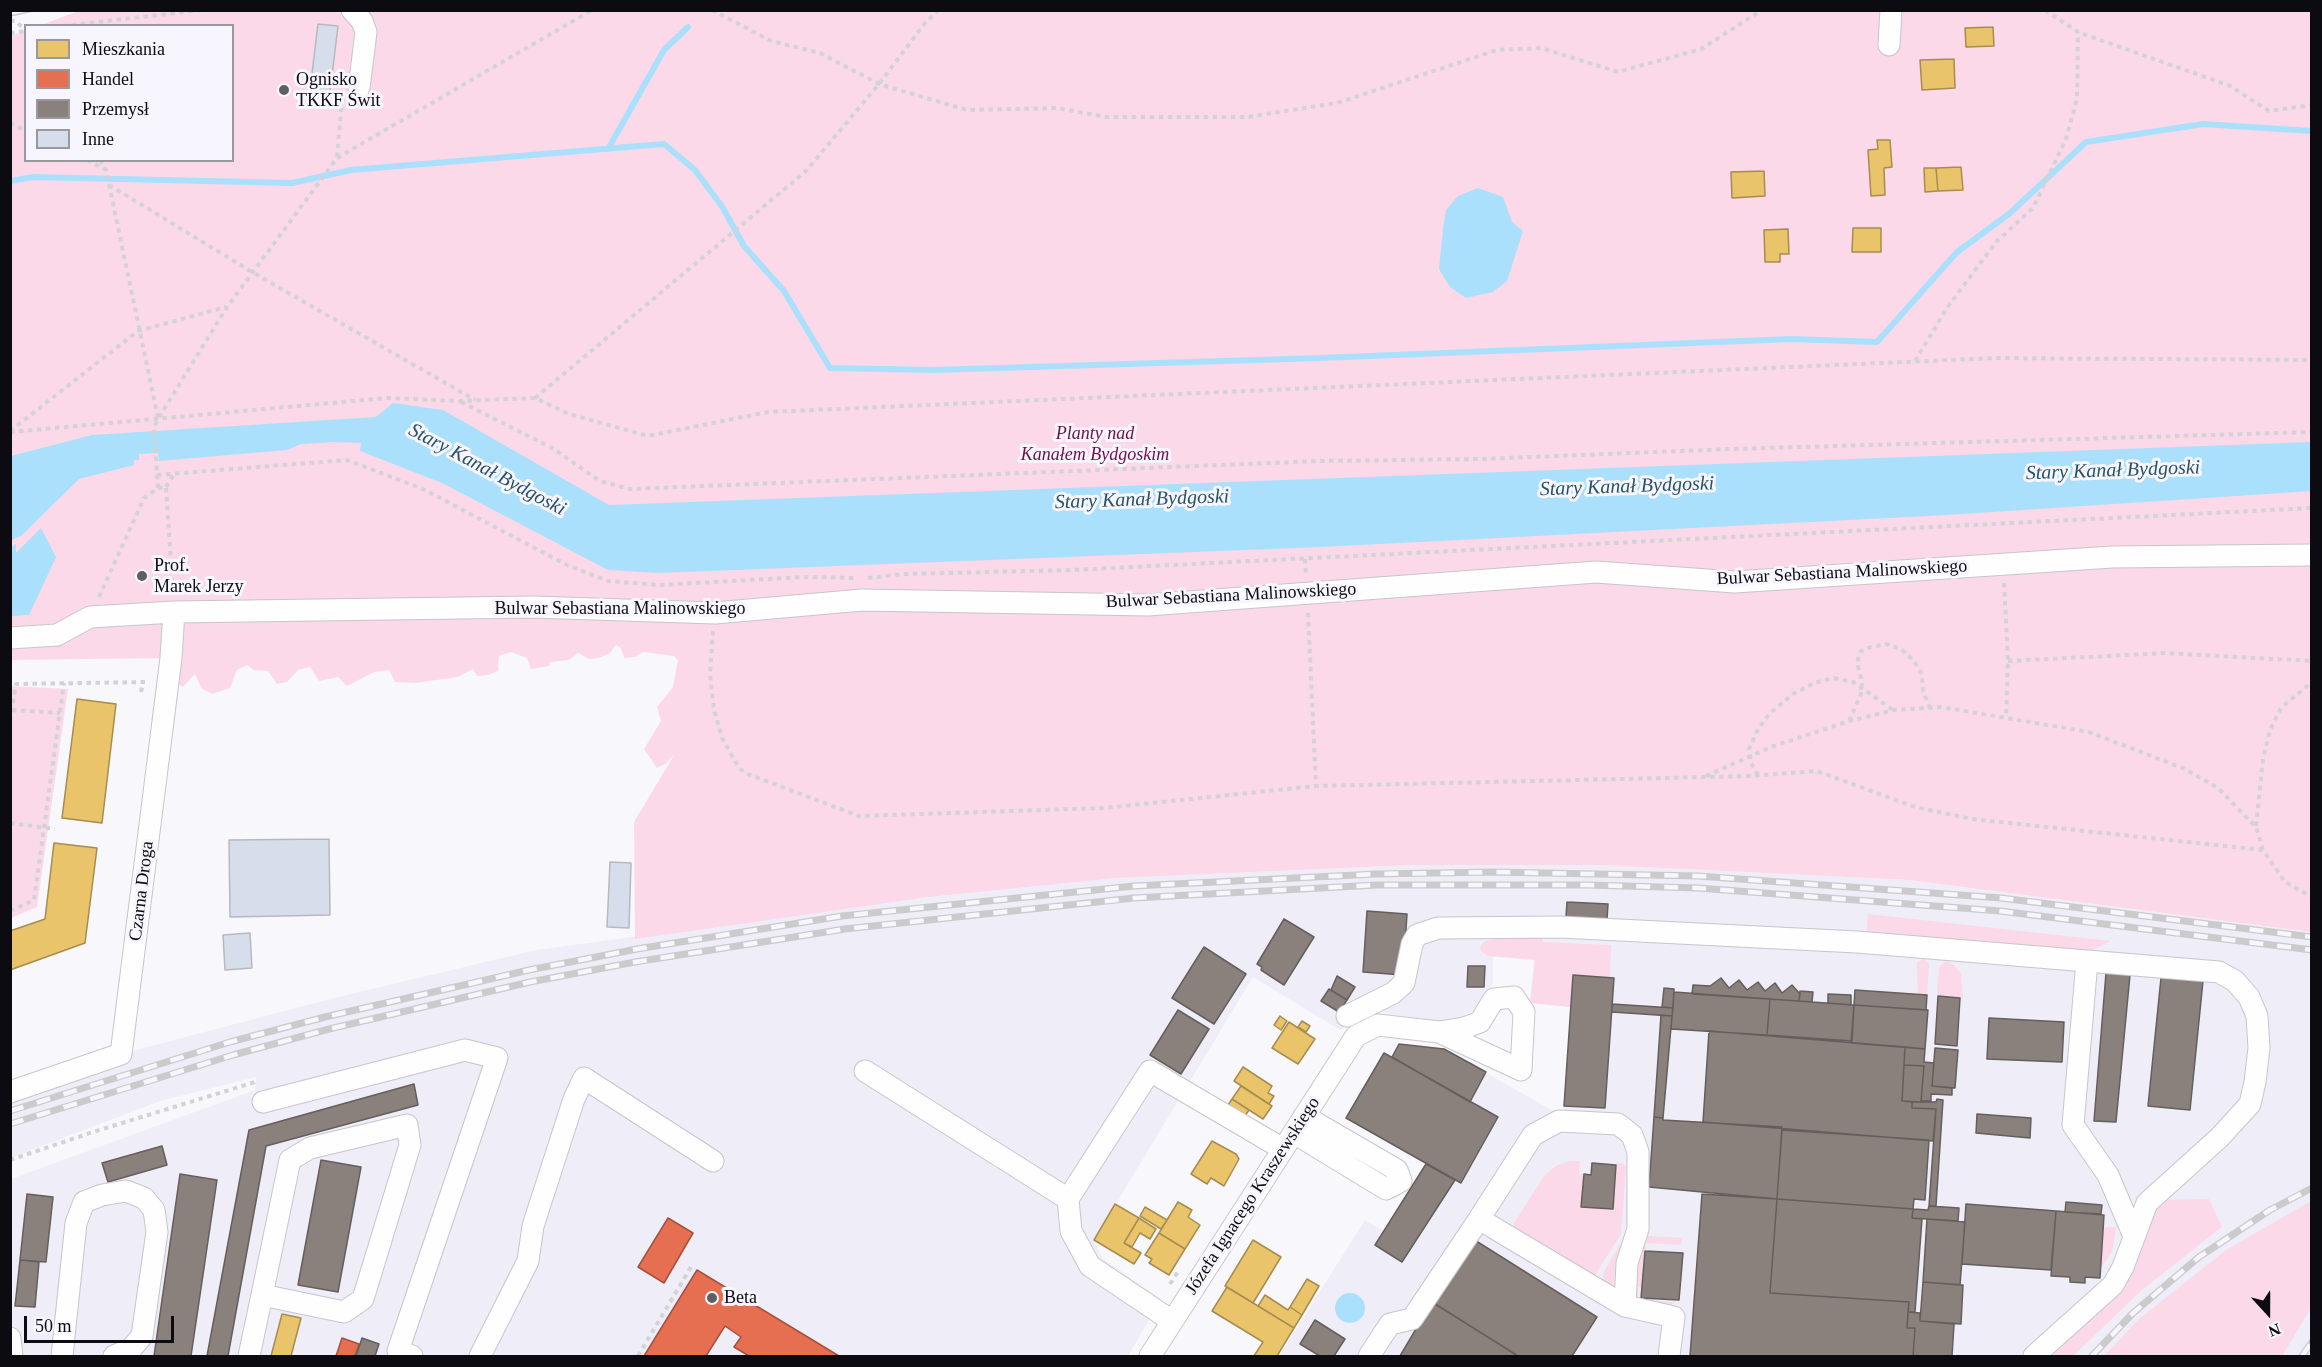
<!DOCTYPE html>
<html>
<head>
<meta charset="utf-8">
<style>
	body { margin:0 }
	#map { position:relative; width:2322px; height:1367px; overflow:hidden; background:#f8f8fc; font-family:Georgia,serif }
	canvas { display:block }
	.frame { position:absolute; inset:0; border:12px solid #0c0b11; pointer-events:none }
	.legend { position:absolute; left:24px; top:24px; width:210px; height:138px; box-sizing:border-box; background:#f7f6fe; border:2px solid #99989f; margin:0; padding:8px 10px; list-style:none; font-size:18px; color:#0c0b11 }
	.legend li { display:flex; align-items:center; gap:12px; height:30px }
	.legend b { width:30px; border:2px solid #99989f }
	.north { position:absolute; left:2238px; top:1283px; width:60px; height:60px; -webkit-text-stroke:4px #f7f6fe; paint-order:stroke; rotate:159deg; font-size:16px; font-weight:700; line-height:24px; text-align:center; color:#0c0b11 }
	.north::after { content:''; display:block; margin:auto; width:21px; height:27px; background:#0c0b11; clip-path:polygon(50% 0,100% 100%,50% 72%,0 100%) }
	.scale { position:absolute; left:24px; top:1316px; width:150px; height:27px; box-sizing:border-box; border:3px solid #0c0b11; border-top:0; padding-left:8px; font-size:18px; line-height:21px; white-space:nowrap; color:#0c0b11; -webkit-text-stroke:4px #f7f6fe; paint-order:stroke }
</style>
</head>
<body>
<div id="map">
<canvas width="2322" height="1367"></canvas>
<div class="frame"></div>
<ul class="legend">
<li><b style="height:16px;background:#e9c46a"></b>Mieszkania</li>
<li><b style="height:16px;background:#e76f51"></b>Handel</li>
<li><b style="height:16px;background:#8a817c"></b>Przemysł</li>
<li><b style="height:16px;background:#d7deeb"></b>Inne</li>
</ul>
<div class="north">N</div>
<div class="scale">50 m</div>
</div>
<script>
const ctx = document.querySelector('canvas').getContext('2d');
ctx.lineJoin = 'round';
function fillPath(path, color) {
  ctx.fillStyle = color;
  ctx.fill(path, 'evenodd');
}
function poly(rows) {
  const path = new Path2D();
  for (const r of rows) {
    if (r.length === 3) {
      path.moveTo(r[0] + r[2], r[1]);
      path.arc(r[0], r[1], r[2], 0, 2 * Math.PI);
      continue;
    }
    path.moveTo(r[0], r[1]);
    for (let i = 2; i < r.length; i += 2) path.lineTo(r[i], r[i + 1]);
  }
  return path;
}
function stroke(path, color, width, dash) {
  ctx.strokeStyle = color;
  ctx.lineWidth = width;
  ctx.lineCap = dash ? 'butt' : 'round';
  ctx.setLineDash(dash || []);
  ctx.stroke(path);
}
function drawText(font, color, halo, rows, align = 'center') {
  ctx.font = font + ' Georgia,serif';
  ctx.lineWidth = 6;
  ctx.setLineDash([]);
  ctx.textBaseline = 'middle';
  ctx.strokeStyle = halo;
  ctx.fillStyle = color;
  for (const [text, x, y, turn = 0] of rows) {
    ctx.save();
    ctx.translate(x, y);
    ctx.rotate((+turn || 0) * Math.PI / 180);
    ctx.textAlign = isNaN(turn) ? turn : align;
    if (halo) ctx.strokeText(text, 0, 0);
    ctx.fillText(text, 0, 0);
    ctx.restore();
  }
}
const built = poly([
	[1413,865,1602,865,1909,880,2311,932,2311,1356,1279,1356,1365,1220,1384,1231,1426,1164,1346,1118,1384,1053,1392,1056,1399,1044,1444,1049,1557,1113,1563,1113,1571,1007,1530,1003,1534,960,1493,956,1493,983,1473,1011,1448,1022,1388,1014,1373,1007,1340,1030,1253,977,1094,1240,1102,1258,1161,1299,1128,1356,11,1356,11,1179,255,1090,256,1077,160,1101,11,1158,11,1092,121,1054,334,998,536,950,929,897,1117,878]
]);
const green = poly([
	[81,10,2311,11,2311,932,1909,880,1602,865,1413,865,1117,878,929,897,635,939,634,822,674,755,665,764,657,768,644,749,661,721,657,707,673,687,678,660,674,656,643,652,635,657,624,658,621,648,616,645,610,653,599,658,589,659,578,653,569,660,550,662,549,666,531,669,527,658,511,652,499,656,498,671,488,675,477,676,473,669,458,677,415,683,395,682,389,670,374,672,347,686,338,677,319,681,310,667,298,670,287,682,277,684,268,671,254,670,247,665,237,670,230,688,212,694,201,688,195,674,183,687,174,681,170,658,11,660,10,36,25,31,26,160,232,160,232,26,41,25],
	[11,686,68,689,37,907,11,918],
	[1868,914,2111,941,2091,951,1866,936],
	[1519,935,1543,936,1543,942,1611,945,1610,978,1573,975,1571,1007,1530,1003,1535,960,1488,956,1481,951,1480,946,1485,941],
	[1923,958,1929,964,1927,995,1918,994,1917,963],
	[1946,961,1953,964,1961,974,1963,998,1937,996,1939,967],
	[1569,1161,1580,1161,1579,1174,1584,1174,1582,1207,1613,1209,1616,1163,1624,1164,1626,1168,1621,1234,1591,1281,1514,1230,1514,1223,1545,1175,1556,1166],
	[2209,1199,2222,1227,2143,1289,2073,1356,2046,1356,2112,1296,2145,1221,2163,1200],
	[2311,1201,2311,1308,2282,1356,2104,1356,2139,1319,2226,1250],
	[2103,1227,2116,1227,2115,1235,2112,1252,2100,1269],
	[1648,1236,1682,1238,1681,1245,1646,1243,1642,1287,1638,1287,1638,1300,1675,1302,1670,1306,1638,1305,1631,1287,1642,1240],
	[1621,1243,1616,1265,1613,1291,1602,1284,1604,1271]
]);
const water = poly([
	[1478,188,1503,197,1512,222,1523,231,1507,281,1493,292,1466,298,1450,287,1439,269,1443,229,1446,210,1458,196],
	[393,403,443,410,609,505,2311,442,2312,491,1947,515,1322,547,659,573,608,570,442,483,360,451,361,443,334,442,301,444,287,450,159,461,158,453,139,454,139,460,134,460,134,465,79,479,21,536,11,540,11,456,92,435,376,417],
	[41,528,56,557,29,615,11,616,11,547,16,544,16,553],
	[1350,1308,15]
]);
const homes = poly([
	[1993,27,1994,46,1966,47,1965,28,1993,27],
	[1954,59,1955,88,1922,90,1920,60,1954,59],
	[1877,140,1890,140,1892,167,1884,168,1885,195,1871,196,1868,150,1878,149,1877,140],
	[1961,167,1963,190,1938,191,1936,168,1961,167],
	[1924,168,1936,168,1938,191,1925,192,1924,168],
	[1764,171,1765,196,1732,198,1731,172,1764,171],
	[1853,228,1881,228,1881,252,1852,252,1853,228],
	[1788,229,1789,254,1780,254,1780,262,1765,262,1764,230,1788,229],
	[77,699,116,704,102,823,62,818,77,699],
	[54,843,97,848,85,943,10,970,10,931,45,919,54,843],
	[1280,1016,1287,1021,1281,1030,1274,1025,1280,1016],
	[1302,1021,1310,1026,1306,1032,1298,1027,1302,1021],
	[1289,1022,1315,1039,1298,1064,1272,1048,1289,1022],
	[1243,1067,1272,1086,1268,1093,1274,1096,1269,1104,1234,1081,1243,1067],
	[1241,1086,1272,1106,1263,1119,1232,1099,1241,1086],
	[1232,1099,1249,1110,1245,1116,1228,1105,1232,1099],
	[1212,1141,1236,1154,1239,1159,1224,1186,1211,1178,1207,1184,1191,1174,1212,1141],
	[1178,1202,1192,1210,1188,1217,1200,1225,1185,1249,1159,1233,1178,1202],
	[1115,1204,1139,1218,1124,1243,1141,1253,1134,1264,1094,1240,1115,1204],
	[1145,1207,1167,1220,1161,1229,1140,1216,1145,1207],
	[1139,1218,1156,1229,1150,1239,1140,1233,1132,1247,1124,1243,1139,1218],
	[1159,1233,1185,1249,1169,1275,1149,1263,1152,1259,1145,1255,1159,1233],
	[1253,1240,1281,1257,1253,1303,1225,1286,1253,1240],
	[1307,1279,1319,1286,1302,1315,1290,1307,1307,1279],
	[1227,1287,1294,1328,1277,1356,1254,1356,1263,1342,1212,1311,1227,1287],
	[1265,1295,1288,1310,1290,1307,1302,1315,1294,1328,1258,1306,1265,1295],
	[282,1314,301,1318,291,1356,271,1356,282,1314]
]);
const shops = poly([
	[668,1218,693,1233,664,1283,638,1267,668,1218],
	[697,1270,839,1356,749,1356,734,1347,741,1337,725,1326,706,1356,644,1356,697,1270],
	[342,1338,359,1344,355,1356,336,1356,342,1338]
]);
const industry = poly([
	[1567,902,1608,904,1607,919,1566,917,1567,902],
	[1367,911,1407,914,1403,975,1363,972,1367,911],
	[1284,919,1314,937,1284,985,1261,970,1262,967,1257,964,1284,919],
	[1204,947,1246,974,1214,1024,1172,998,1204,947],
	[1468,966,1485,966,1484,987,1467,987,1468,966],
	[2106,973,2130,975,2116,1122,2094,1121,2106,973],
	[1573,975,1614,978,1605,1108,1564,1106,1573,975],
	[1337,976,1355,987,1347,1000,1331,990,1337,976],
	[1721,978,1729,988,1739,980,1747,990,1758,982,1765,991,1775,983,1782,993,1792,985,1800,994,1799,1001,1692,994,1693,985,1710,986,1721,978],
	[2161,978,2203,981,2190,1110,2148,1106,2161,978],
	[1664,988,1674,989,1673,1008,1662,1007,1664,988],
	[1329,989,1347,1000,1339,1012,1321,1001,1329,989],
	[1855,990,1927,995,1926,1010,1854,1005,1855,990],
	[1800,991,1813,992,1812,1002,1799,1001,1800,991],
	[1674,992,1770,999,1767,1035,1671,1029,1674,992],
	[1828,994,1851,995,1851,1005,1828,1003,1828,994],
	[1938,996,1960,998,1957,1046,1935,1044,1938,996],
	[1770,999,1854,1005,1852,1041,1767,1035,1770,999],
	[1612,1004,1673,1008,1672,1016,1612,1012,1612,1004],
	[1854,1005,1928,1010,1925,1049,1851,1043,1854,1005],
	[1178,1010,1209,1029,1181,1074,1150,1055,1178,1010],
	[1661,1015,1672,1016,1663,1118,1654,1117,1661,1015],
	[1989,1018,2064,1022,2062,1062,1987,1059,1989,1018],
	[1709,1031,1905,1047,1902,1101,1912,1102,1912,1108,1936,1109,1933,1141,1703,1122,1709,1031],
	[1399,1044,1444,1049,1486,1072,1470,1102,1392,1057,1399,1044],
	[1905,1047,1925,1049,1924,1062,1934,1063,1932,1086,1952,1088,1952,1095,1931,1094,1931,1101,1921,1101,1924,1066,1904,1065,1905,1047],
	[1935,1048,1958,1050,1955,1088,1932,1086,1935,1048],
	[1384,1053,1498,1117,1461,1183,1346,1118,1384,1053],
	[1904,1065,1924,1066,1921,1102,1902,1101,1904,1065],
	[414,1084,418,1105,266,1146,228,1356,207,1356,249,1130,414,1084],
	[1937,1099,1943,1100,1936,1206,1929,1206,1936,1109,1912,1108,1912,1102,1936,1102,1937,1099],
	[1977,1114,2031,1118,2030,1138,1976,1133,1977,1114],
	[1654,1117,1663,1118,1663,1120,1782,1127,1777,1199,1649,1187,1654,1117],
	[1782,1130,1929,1140,1925,1200,1914,1199,1913,1209,1777,1199,1782,1130],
	[162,1146,167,1165,108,1182,102,1163,162,1146],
	[321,1160,361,1167,338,1292,298,1285,321,1160],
	[1592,1163,1616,1165,1613,1209,1581,1207,1584,1174,1591,1175,1592,1163],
	[1426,1164,1455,1180,1402,1262,1375,1245,1426,1164],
	[180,1174,217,1180,191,1356,154,1356,180,1174],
	[27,1194,53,1197,46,1262,20,1260,27,1194],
	[1702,1194,1777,1199,1770,1293,1909,1302,1907,1328,1915,1328,1913,1356,1690,1356,1702,1194],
	[1777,1199,1913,1209,1912,1218,1922,1219,1915,1312,1908,1312,1909,1302,1770,1293,1777,1199],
	[2066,1202,2102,1205,2101,1214,2065,1212,2066,1202],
	[1966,1204,2056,1211,2051,1270,1962,1264,1966,1204],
	[1929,1206,1959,1208,1958,1221,1912,1218,1913,1209,1928,1210,1929,1206],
	[2056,1211,2104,1215,2100,1278,2085,1277,2085,1283,2070,1282,2070,1277,2051,1276,2056,1211],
	[1927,1219,1965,1222,1960,1285,1923,1282,1927,1219],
	[1473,1239,1597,1317,1572,1356,1518,1356,1432,1302,1473,1239],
	[1645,1251,1683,1253,1679,1300,1641,1298,1645,1251],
	[20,1260,39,1262,35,1307,15,1306,20,1260],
	[1923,1282,1963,1285,1961,1324,1920,1321,1923,1282],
	[1432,1302,1518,1356,1400,1356,1432,1302],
	[1908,1312,1920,1313,1920,1321,1954,1324,1952,1356,1913,1356,1915,1328,1907,1328,1908,1312],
	[1315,1320,1345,1339,1334,1356,1320,1356,1300,1344,1315,1320],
	[362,1338,379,1344,375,1356,356,1356,362,1338]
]);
const stream = poly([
	[608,149,664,50,688,27],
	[10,181,33,177,292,183,351,170,664,144,695,170,723,208,744,246,784,291,830,368,934,370,1320,358,1792,339,1877,342,1957,252,2009,214,2086,142,2203,124,2312,131]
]);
const building = poly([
	[318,24,338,26,330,92,310,90,318,24],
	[329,839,330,915,230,917,229,840,329,839],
	[610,862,631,863,629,928,607,927,610,862],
	[250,933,252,968,225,970,223,935,250,933]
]);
const path = poly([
	[712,10,771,41,820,53,879,84,967,110,1057,108,1106,117,1247,117,1337,103,1497,50,1541,48,1618,72,1701,49,1762,10],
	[2045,10,2078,32,2230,86,2269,111,2312,105],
	[10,21,15,21,26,30],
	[63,26,202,10],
	[10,33,26,31],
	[10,123,26,131],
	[337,157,342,99],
	[87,160,106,170,158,418],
	[100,160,105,169],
	[109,185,252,272,475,400],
	[1915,361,1947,308,1996,242,2033,208,2066,139,2077,99,2078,32],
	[535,398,806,171,879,84,925,23,939,10],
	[461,402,552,448,600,481,630,489,1319,461,1480,459,1731,449,2312,432],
	[10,431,138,331,226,307],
	[10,432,387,398,459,401,535,398,569,414,648,436,768,412,1995,358,2312,360],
	[157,475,347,460,423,489,567,565,608,581,660,585,805,577,854,578],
	[166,487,174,474],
	[158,488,154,427,158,419,227,307,337,158,592,10],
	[1305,559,1306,575],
	[868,578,904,574,1072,570,2312,508],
	[2004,583,2008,661,2006,717],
	[99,597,144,498,158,488,166,487,173,593],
	[1308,613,1316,786],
	[713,631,710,675,714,710,722,738,739,768,745,773,859,816,1104,808,1316,786,1750,776,1817,771,1915,807,1972,819,2263,850],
	[2008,661,2165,653,2312,661],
	[141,692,143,682],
	[12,710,60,713],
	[10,721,16,684,148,682],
	[1849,721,1861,694,1862,682,1857,662,1861,651,1871,647,1886,644,1901,649,1914,661,1922,674,1923,691,1930,708],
	[1758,775,1751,763,1749,749,1757,731,1769,714,1793,694,1814,683,1834,678,1853,682,1893,710],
	[1706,776,1771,747,1849,721,1894,710,1941,707,2089,732,2185,769,2218,788,2256,827,2263,850,2285,882,2312,897],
	[10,823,55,829],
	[2256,826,2263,759,2270,730,2281,708,2312,682],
	[10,911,34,900,64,683],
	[10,1160,93,1132,255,1082],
	[1170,1284,1179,1270],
	[638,1356,691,1267]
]);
const minor = poly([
	[352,10,362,21,366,32,359,88],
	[1889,45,1891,10],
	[10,638,57,635,90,617,174,612,533,607,715,613,862,600,1148,605,1596,572,1735,582,2112,557,2312,555],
	[1347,1016,1393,993,1404,983,1412,944,1417,935,1438,928,1560,927,1857,942,2087,961],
	[865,1071,1068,1199,1150,1071,1283,1149],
	[10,1092,121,1054,171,658,174,612],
	[263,1102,465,1050,497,1058,398,1351,412,1356],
	[1294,1133,1386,1189,1401,1181,1397,1170,1304,1116],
	[1068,1199,1071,1231,1090,1266,1172,1321],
	[1479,1219,1533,1135,1559,1121,1618,1124,1632,1135,1638,1152,1638,1229,1627,1263,1625,1306],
	[10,1338,12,1356],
	[62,1356,76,1223,84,1202,102,1195,126,1191,144,1198,154,1210,157,1232,142,1336,131,1349,114,1356],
	[249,1356,262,1295,290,1160,310,1148,407,1125,410,1145,363,1299,344,1312,262,1295],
	[480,1356,528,1261,533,1226,574,1099,584,1078,713,1161],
	[1150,1356,1356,1036,1378,1025,1439,1032,1464,1028,1480,1022,1494,999,1514,997,1524,1012,1521,1070,1439,1032],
	[1369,1356,1390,1324,1412,1319,1479,1219,1625,1306,1674,1317,1669,1356],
	[2034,1356,2113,1285,2123,1267,2147,1203,2220,1137,2250,1104,2255,1082,2259,1048,2257,1016,2249,997,2235,981,2219,972,2087,961,2073,1125,2108,1175,2133,1234]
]);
const tram = poly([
	[10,16,38,10]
]);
const rail = poly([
	[10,1111,230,1042,325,1017,529,970,637,949,842,916,1134,886,1376,874,1493,872,1698,876,2001,898,2312,937],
	[10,1124,233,1055,329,1029,530,982,635,962,845,929,1134,898,1377,885,1587,885,1698,888,2000,911,2312,950],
	[2092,1356,2133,1313,2199,1257,2270,1210,2312,1188],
	[2302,1356,2312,1342]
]);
const markers = [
	[284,90,6,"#5f5e63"],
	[142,576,6,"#5f5e63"],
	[712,1298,6,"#5f5e63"]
];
const poiNames = [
	["Ognisko",296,80],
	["TKKF Świt",296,101],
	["Prof.",154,566],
	["Marek Jerzy",154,587],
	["Beta",724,1298]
];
const parkNames = [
	["Planty nad",1095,434],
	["Kanałem Bydgoskim",1095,455]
];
const streetNames = [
	["Bulwar Sebastiana Malinowskiego",1842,573,-3],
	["Bulwar Sebastiana Malinowskiego",1231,596,-3],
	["Bulwar Sebastiana Malinowskiego",620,609],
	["Czarna Droga",142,891,-83],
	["Józefa Ignacego Kraszewskiego",1253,1196,-57]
];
const waterNames = [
	["Stary Kanał Bydgoski",487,470,28],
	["Stary Kanał Bydgoski",2113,471,-2],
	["Stary Kanał Bydgoski",1627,487,-2],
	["Stary Kanał Bydgoski",1142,500,-2]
];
fillPath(built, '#efedf8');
fillPath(green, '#fbd9e9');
fillPath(water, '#aae0fb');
fillPath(homes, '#e9c46a');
stroke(homes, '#a78c4f', 1.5);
fillPath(shops, '#e76f51');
stroke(shops, '#a5513e', 1.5);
fillPath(industry, '#8a817c');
stroke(industry, '#645e5c', 1.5);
stroke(stream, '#aae0fb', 6);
fillPath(building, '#d7deeb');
stroke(building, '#b7b9be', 1.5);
stroke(minor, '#c6c6cb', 23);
stroke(path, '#d3d3d5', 4, [4.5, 4.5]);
stroke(minor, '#fefeff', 21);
stroke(tram, '#cbcbcc', 1.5);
stroke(rail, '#cbcbcc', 7);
stroke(rail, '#f7f6fe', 4.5, [14]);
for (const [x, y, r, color] of markers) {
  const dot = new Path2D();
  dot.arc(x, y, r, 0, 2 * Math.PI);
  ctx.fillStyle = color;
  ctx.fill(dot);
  stroke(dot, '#f7f6fe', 2);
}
drawText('18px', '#0c0b11', '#f7f6fe', poiNames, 'left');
drawText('italic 18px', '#730c49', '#f7f6fe', parkNames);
drawText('18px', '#0c0b11', '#f7f6fe', streetNames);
drawText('italic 20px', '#275266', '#f7f6fe', waterNames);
</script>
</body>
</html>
